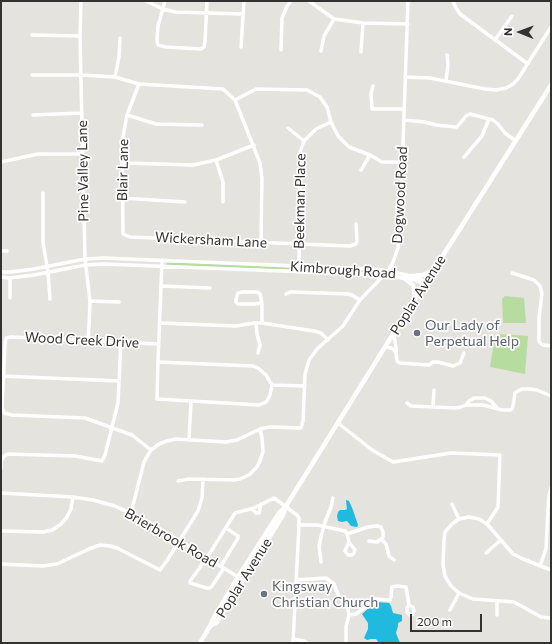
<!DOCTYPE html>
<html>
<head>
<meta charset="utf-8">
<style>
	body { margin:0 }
	#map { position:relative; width:552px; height:644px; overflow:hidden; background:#e5e3de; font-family:Commissioner,sans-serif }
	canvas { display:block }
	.frame { position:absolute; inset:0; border:2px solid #333230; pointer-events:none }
	.north { position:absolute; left:500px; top:12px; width:40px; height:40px; -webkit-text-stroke:3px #fff; paint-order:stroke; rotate:271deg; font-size:11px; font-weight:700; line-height:16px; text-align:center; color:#333230 }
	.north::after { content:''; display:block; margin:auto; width:14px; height:18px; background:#333230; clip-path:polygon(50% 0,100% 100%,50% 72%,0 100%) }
	.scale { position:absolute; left:410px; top:614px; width:72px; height:18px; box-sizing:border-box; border:2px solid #333230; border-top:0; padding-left:5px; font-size:12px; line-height:14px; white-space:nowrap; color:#333230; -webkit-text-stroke:3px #fff; paint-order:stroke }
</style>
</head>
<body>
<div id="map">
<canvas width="552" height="644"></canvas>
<div class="frame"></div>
<div class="north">N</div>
<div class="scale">200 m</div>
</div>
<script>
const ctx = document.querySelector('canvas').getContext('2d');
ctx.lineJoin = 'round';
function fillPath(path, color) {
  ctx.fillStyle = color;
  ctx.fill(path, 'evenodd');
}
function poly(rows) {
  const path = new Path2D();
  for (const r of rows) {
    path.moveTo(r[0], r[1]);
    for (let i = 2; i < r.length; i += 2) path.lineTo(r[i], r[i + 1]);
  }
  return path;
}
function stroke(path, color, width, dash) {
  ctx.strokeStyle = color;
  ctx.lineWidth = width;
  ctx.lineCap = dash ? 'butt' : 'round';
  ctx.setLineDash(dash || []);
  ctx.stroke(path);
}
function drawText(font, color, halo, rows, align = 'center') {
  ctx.font = font + ' Commissioner,sans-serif';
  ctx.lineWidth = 3.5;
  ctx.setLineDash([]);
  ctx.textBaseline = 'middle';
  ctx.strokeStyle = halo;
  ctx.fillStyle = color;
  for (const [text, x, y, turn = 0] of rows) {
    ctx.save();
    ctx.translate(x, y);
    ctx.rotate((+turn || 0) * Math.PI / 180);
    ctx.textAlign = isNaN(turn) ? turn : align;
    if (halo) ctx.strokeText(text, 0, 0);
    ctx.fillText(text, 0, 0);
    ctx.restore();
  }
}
const green = poly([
	[167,263,190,263,294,268,293,269,271,269,167,265],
	[505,296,524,298,526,323,503,323,502,299],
	[498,334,528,336,525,374,490,367,495,336,496,336]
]);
const water = poly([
	[346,500,349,501,353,510,358,525,357,527,351,526,347,521,342,522,338,521,337,516,338,512,340,510,345,510,347,509,346,501],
	[377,602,389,603,391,606,393,613,402,615,402,621,398,623,398,626,396,633,400,643,379,643,376,639,371,639,367,640,364,638,368,629,368,623,362,614,370,607]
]);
const minor = poly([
	[81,1,80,36,85,259,90,301,89,326,88,340],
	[146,1,163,9,175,12,243,14],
	[165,1,158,26,157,40,158,45,166,47,201,49,204,47,205,42,207,1],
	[309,1,334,19,363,23,408,24],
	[453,1,456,8,460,14,528,64],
	[32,35,80,36],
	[495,40,512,16],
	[241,47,244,1],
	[281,50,282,18,287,6,291,1],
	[321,51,324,36,334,19],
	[361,52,363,23],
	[32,75,81,75,115,77,139,84,223,89,235,100,260,163,262,178,261,243],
	[115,77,119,57,120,38],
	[405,77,430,78,485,89,496,90,506,88,513,84,518,79,551,27],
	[446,81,448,64,447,55],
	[139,84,127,115,122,142,123,234,130,237,350,246,356,244,357,241,356,224],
	[373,86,371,94,372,109,404,109],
	[235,100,256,89,307,90,320,97,327,107,331,122,338,136,349,147,370,155,382,162,402,162],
	[33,115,82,113],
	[127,115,156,124,202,125],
	[404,120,424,122,437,125,454,127,457,127,466,116,470,114,493,120,498,124,505,133,516,141],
	[288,128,304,141],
	[464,157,482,136,489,119],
	[216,160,223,182,223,202],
	[1,162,38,154,83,154],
	[122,163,193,165,216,160,254,145],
	[361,170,370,155],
	[43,193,43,243,48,272,50,299],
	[122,198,185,202],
	[1,251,7,251],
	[162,260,158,362,157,399,259,405,264,403,267,401,270,395,272,385],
	[299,268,300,173,299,155,304,141,316,129,331,122],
	[1,272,11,272,34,269,85,259,104,258,371,269,388,271,407,275,421,279,425,283],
	[512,273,534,280,540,286,542,294,539,318,539,341,541,344,543,345,551,346],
	[1,277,10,278,34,275,85,265,104,264,383,275,415,280,421,283,425,283],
	[162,286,210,288],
	[286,294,290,292,294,292,348,294,352,295,360,300],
	[10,298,10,278],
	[90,301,119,302],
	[160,323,236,326,254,323,262,323,314,331,321,333,328,340],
	[256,323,257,334,260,345,258,353],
	[262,323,262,303,260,294,257,292,242,292,238,293,236,299,236,302,238,304,254,304,262,303],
	[385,347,391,348,394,350,396,353,396,348,394,333],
	[396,353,397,361,400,363,429,365,433,362,438,362,453,366,460,363,464,353],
	[158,362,253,366,258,368,266,375,272,385],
	[1,376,119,381],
	[272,385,305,386],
	[407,403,411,406,456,408,461,407,466,405],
	[433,407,434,390],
	[497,408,491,401,485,398,474,398,469,401,466,405,483,405,502,410,510,410,512,409,513,406,515,393,518,391,522,389,530,389,537,390,551,396],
	[338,423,372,450,393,462,451,453,500,455,498,507,487,524],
	[189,440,191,401],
	[151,450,132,435,85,418,12,415,4,413,2,407,5,344,6,338,11,337,158,344],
	[1,469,1,462,4,456,8,454,75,456,102,461,105,455,118,403,121,341],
	[178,481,189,479,234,480,240,479,249,475,257,467,261,458,263,452,262,438,260,429],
	[1,493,73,497,93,500,115,506,147,521,243,580],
	[452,504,459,519],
	[252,509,256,513,259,513,261,504],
	[131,513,144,462,151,450,159,444,167,441,176,439,226,442,237,440,260,429,270,427,301,428,303,421,305,374,309,360,317,349,343,326,360,300,388,271,393,262,398,248,400,230,408,1],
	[299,525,317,525,345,531,347,534,349,542,345,551,348,555,352,555,354,553,355,550,349,542],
	[1,531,43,532,52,530,61,524,67,517,71,509,73,497],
	[347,534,368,527,377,526,381,527,383,532,383,537,381,539,377,542,369,541],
	[381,539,386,544,389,556,394,560],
	[486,553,501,540],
	[321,562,319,546,321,537,325,522,331,507,333,498],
	[1,564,43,566,57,564,89,549,100,545,110,546,117,548,160,570,168,559,198,511,202,498,203,479],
	[221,566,238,538,238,536,226,528],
	[540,566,546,549,548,509,549,496,551,488],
	[224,568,212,586,210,588,207,588,190,583,190,581,193,577,210,553,235,513,254,508,274,498,297,515,299,518,299,525,293,643],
	[551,570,523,559,513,554,487,524,479,519,469,517,459,519,452,524,445,532,444,541,443,565,445,576,451,586,459,593,473,599,514,602,541,617,549,618,551,618],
	[296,580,326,578,334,584,339,597,346,604,348,610,349,615,346,627,346,643],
	[497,601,497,615],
	[450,610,459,593],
	[349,615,356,614,376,599,390,600,391,597,392,587,397,586,406,587,409,605,407,608,407,612,410,615,413,614,414,611,413,607,409,605],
	[293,639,304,641,307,643]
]);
const major = poly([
	[412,276,423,275,433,270],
	[404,278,413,285,414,289,414,300],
	[210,626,217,622,283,515,286,506,385,347,551,85],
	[200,643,210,626,213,619,238,577,279,513,285,507]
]);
const markers = [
	[417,333,4,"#6b7280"],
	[264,594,4,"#6b7280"]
];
const streetNames = [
	["Blair Lane",123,170,-89],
	["Pine Valley Lane",83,171,-91],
	["Dogwood Road",400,195,-87],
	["Beekman Place",300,201,-89],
	["Wickersham Lane",211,240,3],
	["Kimbrough Road",343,270,4],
	["Poplar Avenue",418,295,-58],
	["Wood Creek Drive",82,340,3],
	["Brierbrook Road",171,538,30],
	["Poplar Avenue",244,578,-58]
];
const worshipNames = [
	["Our Lady of",425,325],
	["Perpetual Help",425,341],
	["Kingsway",272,586],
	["Christian Church",272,602]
];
fillPath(green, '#b6dca0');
fillPath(water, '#20badf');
stroke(minor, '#fff', 3.5);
stroke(major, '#fff', 4.5);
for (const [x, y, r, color] of markers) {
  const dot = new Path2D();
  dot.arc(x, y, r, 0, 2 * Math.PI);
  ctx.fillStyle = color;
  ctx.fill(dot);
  stroke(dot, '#fff', 1.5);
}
drawText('14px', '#333230', '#fff', streetNames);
drawText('14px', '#5b616d', '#fff', worshipNames, 'left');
</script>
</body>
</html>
